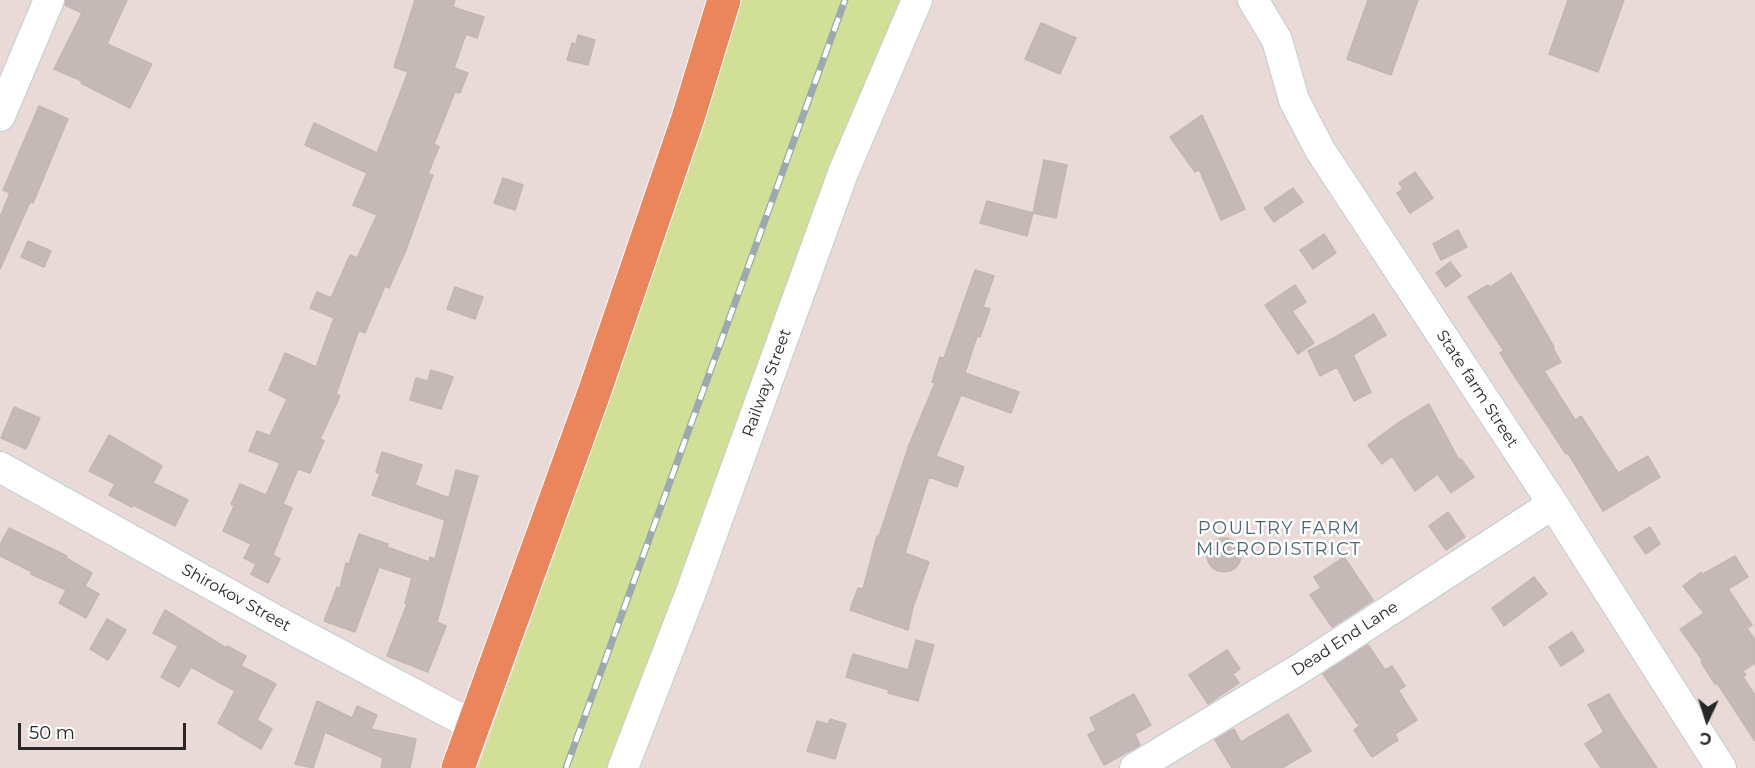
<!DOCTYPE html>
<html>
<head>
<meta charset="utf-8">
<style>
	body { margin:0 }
	#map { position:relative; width:1755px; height:768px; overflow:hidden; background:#e9dad8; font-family:Montserrat,sans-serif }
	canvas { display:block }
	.north { position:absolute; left:1677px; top:690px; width:60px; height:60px; -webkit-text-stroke:4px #fff; paint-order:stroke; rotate:184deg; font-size:16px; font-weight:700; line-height:24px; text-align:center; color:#272727 }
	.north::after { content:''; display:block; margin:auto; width:21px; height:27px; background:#272727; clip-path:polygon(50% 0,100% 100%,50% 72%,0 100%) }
	.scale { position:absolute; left:18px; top:723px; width:168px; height:27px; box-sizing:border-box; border:3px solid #272727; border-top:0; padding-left:8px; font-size:18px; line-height:21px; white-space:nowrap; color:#272727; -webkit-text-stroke:4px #fff; paint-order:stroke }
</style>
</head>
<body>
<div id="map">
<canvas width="1755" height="768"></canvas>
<div class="north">С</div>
<div class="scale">50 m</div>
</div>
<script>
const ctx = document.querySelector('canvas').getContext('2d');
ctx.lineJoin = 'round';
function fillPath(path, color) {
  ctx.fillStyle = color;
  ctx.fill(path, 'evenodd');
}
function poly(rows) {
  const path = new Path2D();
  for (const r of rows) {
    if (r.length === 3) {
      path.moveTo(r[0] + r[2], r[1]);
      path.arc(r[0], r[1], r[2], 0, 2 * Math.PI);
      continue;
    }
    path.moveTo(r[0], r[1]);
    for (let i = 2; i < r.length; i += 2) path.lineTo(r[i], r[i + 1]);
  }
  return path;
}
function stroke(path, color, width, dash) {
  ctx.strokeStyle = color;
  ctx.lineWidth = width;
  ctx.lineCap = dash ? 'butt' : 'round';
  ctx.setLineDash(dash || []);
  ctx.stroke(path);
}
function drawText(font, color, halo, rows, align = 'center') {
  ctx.font = font + ' Montserrat,sans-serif';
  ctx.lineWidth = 5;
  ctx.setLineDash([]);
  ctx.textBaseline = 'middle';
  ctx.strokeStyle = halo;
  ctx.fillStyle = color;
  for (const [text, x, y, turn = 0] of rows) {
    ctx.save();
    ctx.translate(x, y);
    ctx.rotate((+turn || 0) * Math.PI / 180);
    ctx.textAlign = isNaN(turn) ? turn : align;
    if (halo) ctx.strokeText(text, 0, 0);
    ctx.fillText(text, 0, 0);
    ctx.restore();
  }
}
const green = poly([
	[742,0,917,0,623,768,478,768,551,564]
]);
const building = poly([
	[66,0,127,0,107,44,152,64,130,108,81,83,82,81,54,69,82,13,65,5,66,0],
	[415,0,455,0,453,7,484,17,477,38,466,34,454,68,468,73,460,93,455,92,434,144,439,147,428,174,433,175,406,250,389,288,385,286,365,333,359,330,336,394,340,396,320,439,324,441,310,473,298,469,283,504,292,508,273,555,280,559,268,583,251,574,256,564,244,558,251,544,223,531,234,506,231,504,240,484,266,495,280,463,249,451,257,431,270,436,287,399,269,390,285,353,316,367,334,318,310,308,317,292,331,298,350,255,357,258,377,215,353,205,367,173,305,145,314,123,377,153,408,72,394,67,415,0],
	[1368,0,1418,0,1391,75,1347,59,1368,0],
	[1568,0,1624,0,1598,72,1549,54,1568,0],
	[1041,23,1076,38,1060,74,1025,59,1041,23],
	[578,35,595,40,588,65,567,60,572,43,576,44,578,35],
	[39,106,68,119,33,203,30,202,0,269,0,217,10,193,3,190,39,106],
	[1202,115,1245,209,1221,220,1199,169,1195,172,1170,137,1202,115],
	[1044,160,1067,165,1056,218,1033,213,1044,160],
	[1415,172,1433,198,1410,213,1397,193,1403,189,1399,183,1415,172],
	[503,178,523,185,515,210,494,203,503,178],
	[1293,188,1303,202,1274,222,1264,208,1293,188],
	[987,201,1033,213,1027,236,980,223,987,201],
	[1458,230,1467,247,1441,260,1433,244,1458,230],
	[1324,234,1336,253,1313,269,1300,250,1324,234],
	[28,241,51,251,44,267,21,257,28,241],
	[1450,262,1461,276,1446,287,1436,273,1450,262],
	[975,270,994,276,983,307,990,309,980,337,977,336,965,373,1019,392,1011,413,961,395,936,456,964,467,957,487,929,477,905,553,929,562,913,607,908,630,850,610,858,588,863,589,877,536,879,536,909,445,935,383,932,382,940,357,944,358,975,270],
	[1511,273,1554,347,1553,348,1561,362,1544,371,1575,420,1581,416,1618,473,1648,456,1660,477,1603,511,1568,453,1566,454,1512,372,1500,353,1504,351,1468,297,1488,285,1490,287,1511,273],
	[1295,285,1306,302,1292,311,1314,343,1298,354,1265,305,1295,285],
	[455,287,483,297,475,319,447,309,455,287],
	[1374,314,1386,335,1353,355,1371,392,1354,401,1337,367,1320,376,1308,351,1334,338,1374,314],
	[431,370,453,377,441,409,410,400,416,378,428,381,431,370],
	[1429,404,1459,460,1461,459,1474,477,1451,493,1438,474,1415,491,1392,456,1382,464,1368,445,1398,423,1429,404],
	[14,407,40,418,26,449,1,438,14,407],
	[109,435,162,466,153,483,188,500,175,526,133,505,132,507,109,495,115,484,89,471,109,435],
	[382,452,422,465,415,485,449,498,456,470,478,476,437,622,446,626,428,672,387,656,407,604,405,603,412,578,379,567,355,632,324,621,337,587,340,588,346,563,349,564,359,534,388,544,387,547,429,562,430,557,435,559,445,520,372,495,380,474,376,472,382,452],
	[1448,512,1465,537,1446,550,1429,526,1448,512],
	[1650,527,1660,544,1646,554,1634,537,1650,527],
	[9,528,67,556,66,558,92,573,85,586,99,594,86,618,59,603,66,590,31,574,32,572,0,556,0,545,9,528],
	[1224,555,17],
	[1735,556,1748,577,1728,589,1752,625,1747,628,1755,640,1755,663,1743,671,1746,675,1743,677,1755,695,1755,741,1717,683,1715,684,1701,662,1703,661,1680,629,1704,613,1683,586,1701,572,1703,574,1735,556],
	[1344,557,1373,600,1332,627,1310,595,1321,588,1314,577,1344,557],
	[1534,577,1547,594,1504,626,1492,608,1534,577],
	[165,610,226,648,227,646,246,656,241,666,276,684,257,720,272,729,261,749,218,723,235,691,191,667,179,687,161,677,178,646,153,633,165,610],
	[107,619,126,630,108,660,90,649,107,619],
	[1572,632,1584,651,1561,666,1549,647,1572,632],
	[916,640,934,645,918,701,888,693,889,690,846,677,853,654,908,670,916,640],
	[1368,645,1385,670,1392,666,1405,686,1398,690,1417,720,1395,734,1398,740,1372,757,1354,730,1359,726,1323,674,1368,645],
	[1227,650,1240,669,1233,674,1239,683,1208,704,1189,675,1227,650],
	[1134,694,1151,725,1135,734,1140,745,1104,765,1088,735,1096,730,1090,718,1134,694],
	[1609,694,1623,717,1657,768,1601,768,1585,744,1604,732,1588,705,1609,694],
	[317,701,352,718,357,706,377,715,371,729,416,739,410,768,381,768,383,758,325,732,313,768,295,764,317,701],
	[1288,714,1311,751,1282,768,1232,768,1215,740,1234,729,1241,742,1288,714],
	[830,719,846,724,835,759,807,751,817,721,828,724,830,719]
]);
const minor = poly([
	[1253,0,1277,40,1294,100,1320,150,1553,504,1721,768],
	[0,116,49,0],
	[0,467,288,627,474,726],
	[623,768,691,592,843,173,917,0],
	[1135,768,1301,668,1553,504]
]);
const major = poly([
	[458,768,594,393,688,118,724,0]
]);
const rail = poly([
	[566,768,845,0]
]);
const streetNames = [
	["Railway Street",767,383,-70],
	["State farm Street",1477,389,57],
	["Shirokov Street",236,598,29],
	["Dead End Lane",1345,639,-33]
];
const neighbourhoodNames = [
	["POULTRY FARM",1279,529],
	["MICRODISTRICT",1279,550]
];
fillPath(green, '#d2df96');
fillPath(building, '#c5b9b7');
stroke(building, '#c4b6b3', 1.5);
stroke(minor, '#c1ccd1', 32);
stroke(major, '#fff', 35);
stroke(minor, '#fff', 30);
stroke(major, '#eb855c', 33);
stroke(rail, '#9ca9b1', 7);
stroke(rail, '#fff', 4.5, [14]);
drawText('16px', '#272727', '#fff', streetNames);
ctx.letterSpacing = '1.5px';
drawText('18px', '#496675', '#fff', neighbourhoodNames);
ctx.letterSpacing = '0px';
</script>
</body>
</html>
